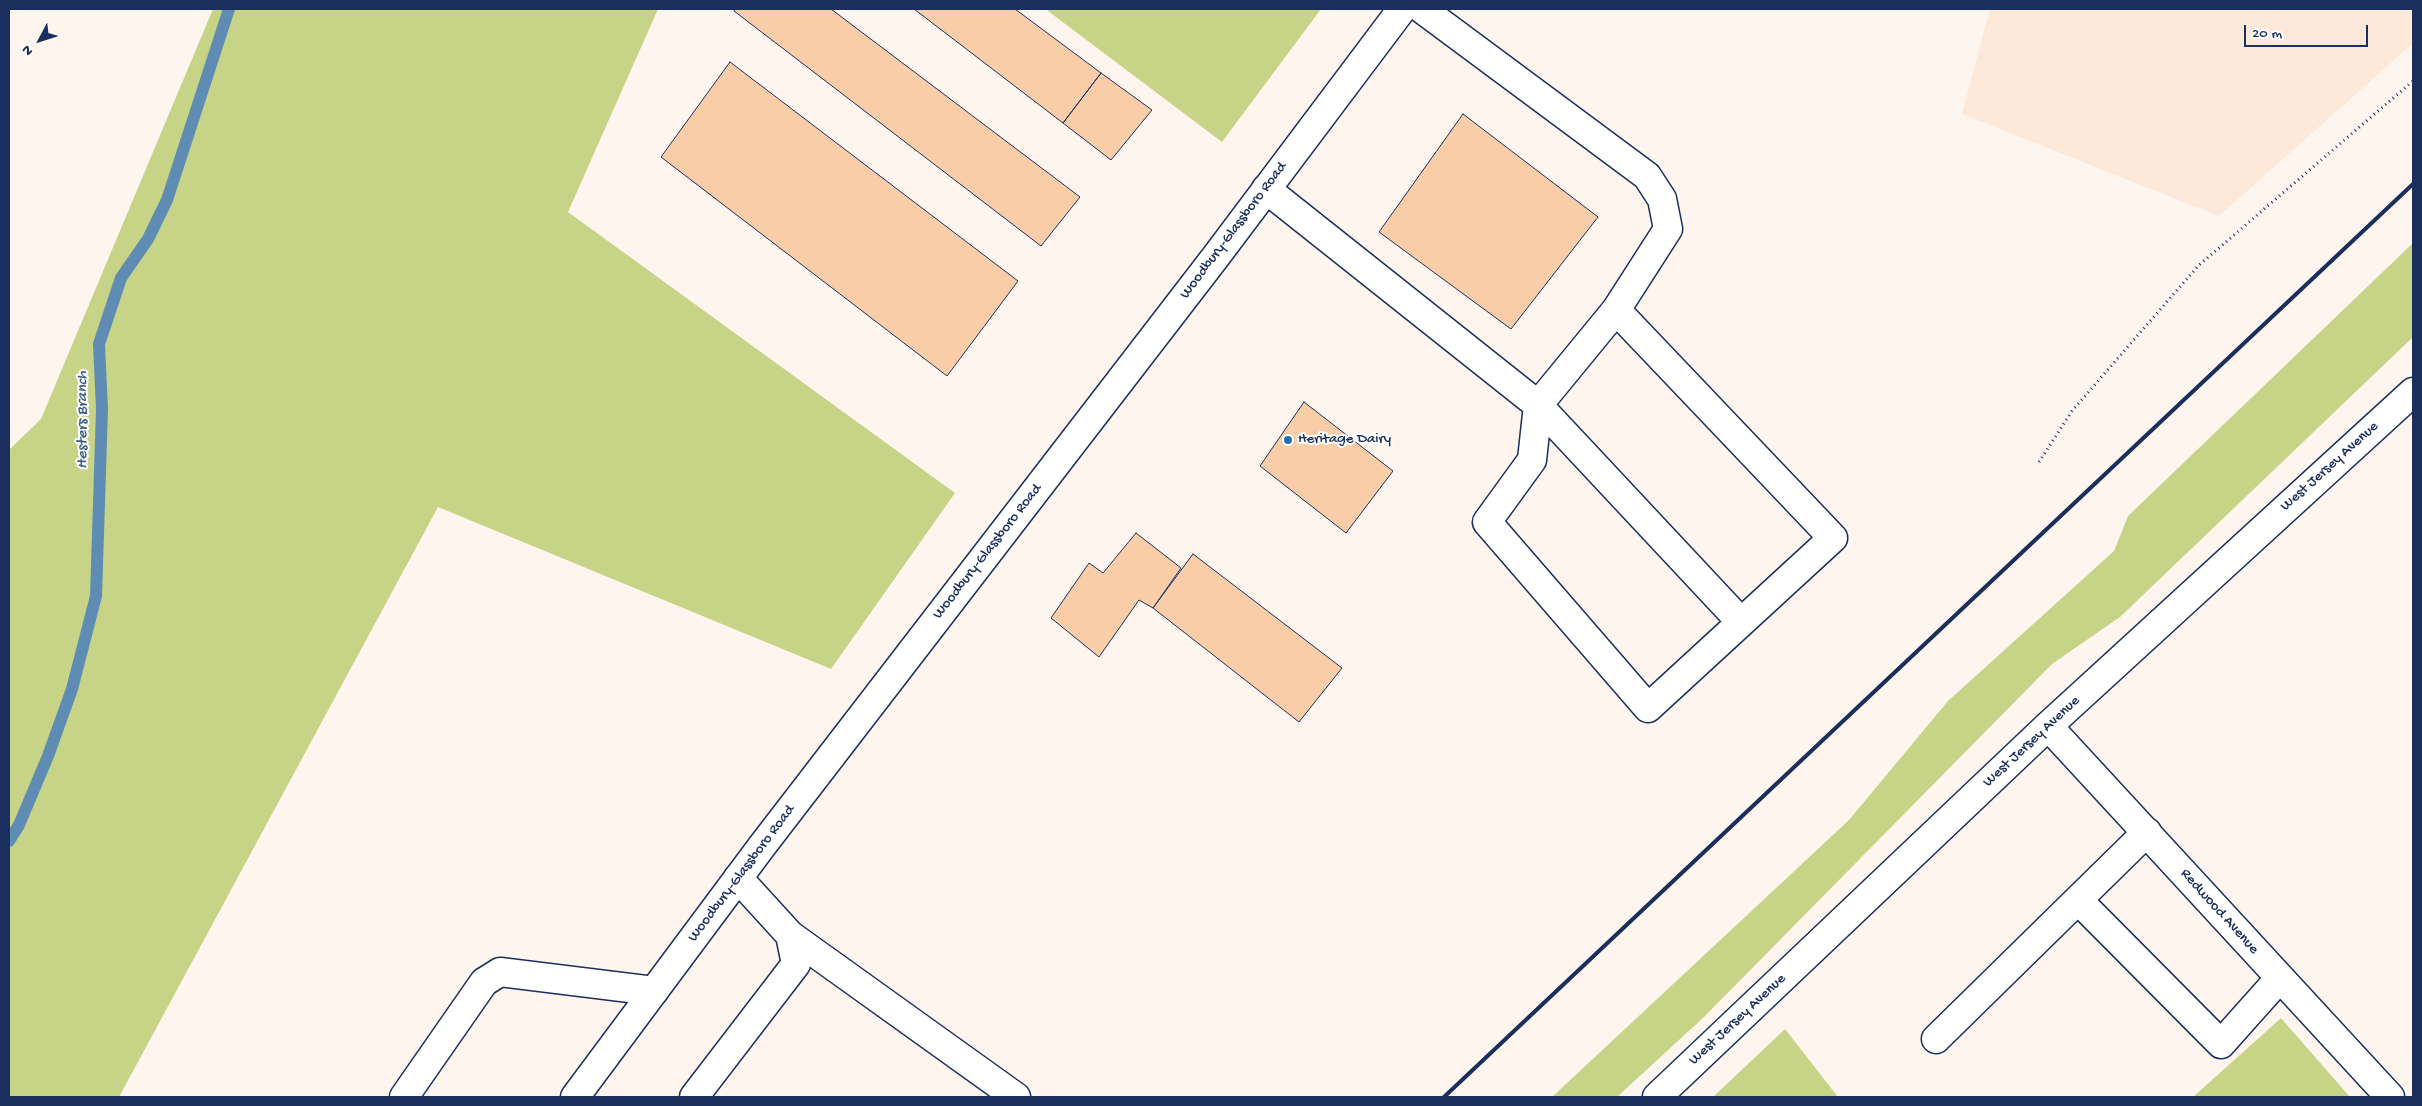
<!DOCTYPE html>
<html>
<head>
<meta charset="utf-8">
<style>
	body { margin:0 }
	#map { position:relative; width:2422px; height:1106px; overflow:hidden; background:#fef5ee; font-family:"Gochi Hand",sans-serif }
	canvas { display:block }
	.frame { position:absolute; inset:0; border:10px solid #1b2f5e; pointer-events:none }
	.north { position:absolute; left:15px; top:15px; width:50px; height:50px; -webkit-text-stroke:4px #fff; paint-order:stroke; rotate:230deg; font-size:14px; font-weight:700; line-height:20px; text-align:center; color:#1b2f5e }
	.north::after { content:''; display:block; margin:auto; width:18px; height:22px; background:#1b2f5e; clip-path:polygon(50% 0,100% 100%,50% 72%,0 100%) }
	.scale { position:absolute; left:2244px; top:25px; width:124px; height:22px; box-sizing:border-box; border:2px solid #1b2f5e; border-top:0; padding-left:6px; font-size:15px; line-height:18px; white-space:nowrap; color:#1b2f5e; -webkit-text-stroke:4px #fff; paint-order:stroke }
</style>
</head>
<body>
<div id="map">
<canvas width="2422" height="1106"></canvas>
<div class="frame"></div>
<div class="north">N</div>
<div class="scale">20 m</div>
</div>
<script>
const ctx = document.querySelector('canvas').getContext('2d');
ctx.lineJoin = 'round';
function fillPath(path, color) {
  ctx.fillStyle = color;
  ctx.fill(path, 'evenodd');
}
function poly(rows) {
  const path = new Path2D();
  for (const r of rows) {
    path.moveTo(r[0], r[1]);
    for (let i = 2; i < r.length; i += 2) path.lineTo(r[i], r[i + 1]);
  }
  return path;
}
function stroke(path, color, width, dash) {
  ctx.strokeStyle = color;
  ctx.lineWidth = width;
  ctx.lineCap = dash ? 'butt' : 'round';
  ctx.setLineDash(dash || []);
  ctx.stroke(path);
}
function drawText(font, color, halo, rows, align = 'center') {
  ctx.font = font + ' "Gochi Hand",sans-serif';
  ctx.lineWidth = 4;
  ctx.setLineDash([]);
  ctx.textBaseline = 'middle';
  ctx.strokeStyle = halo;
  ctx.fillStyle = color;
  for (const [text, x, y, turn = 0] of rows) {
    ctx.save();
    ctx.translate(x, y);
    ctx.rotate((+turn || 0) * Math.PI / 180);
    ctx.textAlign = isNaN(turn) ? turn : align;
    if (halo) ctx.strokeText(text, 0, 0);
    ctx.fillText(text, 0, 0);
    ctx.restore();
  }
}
const built = poly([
	[1990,9,2413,9,2413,43,2219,216,1962,114]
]);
const green = poly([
	[213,9,658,9,568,212,955,493,831,669,438,507,119,1097,9,1097,9,450,41,419],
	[1049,9,1321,9,1222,142,1048,11],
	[2413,243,2413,337,2120,617,2052,664,1704,1017,1617,1097,1552,1097,1849,820,1948,701,2114,551,2128,516],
	[2281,1018,2350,1097,2193,1097],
	[1785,1029,1838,1097,1713,1097]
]);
const stream = poly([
	[9,841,19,825,48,756,72,689,96,596,102,409,99,344,121,278,148,239,167,200,229,9]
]);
const building = poly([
	[735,9,831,9,1080,197,1041,246,734,11,735,9],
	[914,9,1015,9,1101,73,1063,123,914,9],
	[730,62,1018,281,947,376,661,157,730,62],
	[1101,73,1152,110,1111,160,1063,123,1101,73],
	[1463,114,1598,217,1511,329,1379,232,1463,114],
	[1304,402,1393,471,1346,533,1260,466,1304,402],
	[1136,533,1181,568,1153,608,1139,600,1099,657,1051,618,1089,563,1103,573,1136,533],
	[1193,554,1342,668,1299,722,1153,608,1193,554]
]);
const path = poly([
	[2039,462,2072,411,2198,266,2413,81]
]);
const minor = poly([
	[1422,9,1647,176,1662,199,1668,229,1616,310,1833,538,1648,708,1487,522,1532,460,1538,405,1616,310],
	[1266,189,1538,405,1741,622],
	[2048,726,2390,1097],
	[2078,900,2221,1044,2279,979],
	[790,935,1016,1097],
	[1936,1039,2147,832],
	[404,1097,484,982,500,972,654,991],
	[694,1097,796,964,790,935,738,878],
	[1657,1097,2048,726,2413,392]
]);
const major = poly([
	[575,1097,762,846,1217,255,1402,9]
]);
const rail = poly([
	[1444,1097,2413,184]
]);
const markers = [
	[1288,440,5,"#1f6fb2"]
];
const streetNames = [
	["Woodbury-Glassboro Road",1234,231,-53],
	["West Jersey Avenue",2330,467,-42],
	["Woodbury-Glassboro Road",988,552,-52],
	["West Jersey Avenue",2032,742,-43],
	["Woodbury-Glassboro Road",742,874,-53],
	["Redwood Avenue",2219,912,48],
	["West Jersey Avenue",1738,1020,-43]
];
const poiNames = [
	["Heritage Dairy",1298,440]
];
const waterNames = [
	["Hesters Branch",84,420,-90]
];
fillPath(built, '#fce9d9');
fillPath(green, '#c7d487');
stroke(stream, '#5e8cb3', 12);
fillPath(building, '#f9cda8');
stroke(building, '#1b2f5e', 1);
stroke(minor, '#1b2f5e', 31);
stroke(major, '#1b2f5e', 31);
stroke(path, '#1b2f5e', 3, [1, 4]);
stroke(minor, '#fff', 28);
stroke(major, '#fff', 28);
stroke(rail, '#1b2f5e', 4);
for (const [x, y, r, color] of markers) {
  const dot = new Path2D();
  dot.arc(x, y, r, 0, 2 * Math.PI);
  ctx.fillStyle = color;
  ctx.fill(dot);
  stroke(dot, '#fff', 2);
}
drawText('15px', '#1b2f5e', '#fff', streetNames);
drawText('15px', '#1b2f5e', '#fff', poiNames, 'left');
drawText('italic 16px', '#3c5e88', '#fff', waterNames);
</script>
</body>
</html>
